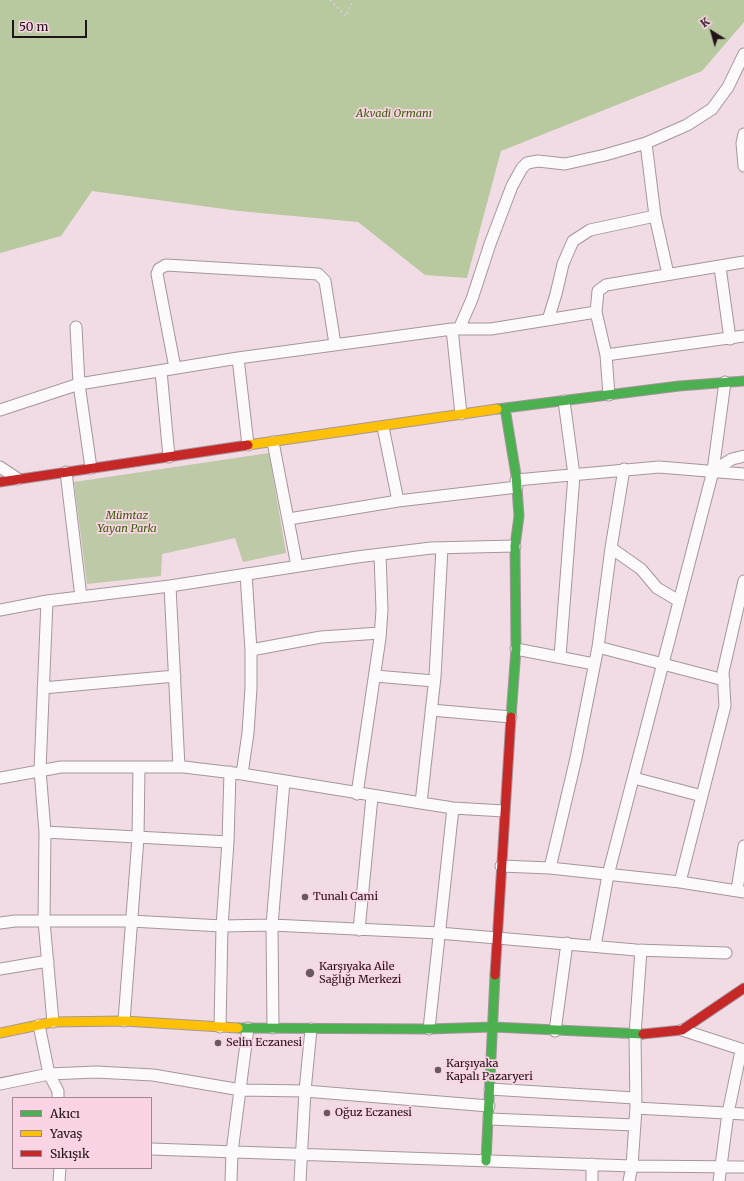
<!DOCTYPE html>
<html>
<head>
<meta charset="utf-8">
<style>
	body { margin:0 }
	#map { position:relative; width:744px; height:1181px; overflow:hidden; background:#f1dce5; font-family:Merriweather,serif }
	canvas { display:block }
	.legend { position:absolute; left:12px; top:1097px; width:140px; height:72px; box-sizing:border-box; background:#fad3e4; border:1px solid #a38693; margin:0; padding:5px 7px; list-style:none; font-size:12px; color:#201319 }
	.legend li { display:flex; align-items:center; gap:8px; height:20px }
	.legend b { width:20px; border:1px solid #a38693 }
	.north { position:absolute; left:692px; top:12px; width:40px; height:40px; -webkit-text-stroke:3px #fad3e4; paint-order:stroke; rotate:323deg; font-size:11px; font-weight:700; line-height:16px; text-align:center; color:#201319 }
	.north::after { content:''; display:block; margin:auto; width:14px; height:18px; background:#201319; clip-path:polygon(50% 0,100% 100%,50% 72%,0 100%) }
	.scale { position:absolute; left:12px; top:20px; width:75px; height:18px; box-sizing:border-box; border:2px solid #201319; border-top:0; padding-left:5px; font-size:12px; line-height:14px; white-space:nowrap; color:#201319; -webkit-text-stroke:3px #fad3e4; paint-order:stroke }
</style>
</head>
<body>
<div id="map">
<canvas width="744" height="1181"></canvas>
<ul class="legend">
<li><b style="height:5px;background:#4caf50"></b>Akıcı</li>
<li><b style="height:5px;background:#ffc107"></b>Yavaş</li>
<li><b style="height:5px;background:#c62828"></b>Sıkışık</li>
</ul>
<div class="north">K</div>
<div class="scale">50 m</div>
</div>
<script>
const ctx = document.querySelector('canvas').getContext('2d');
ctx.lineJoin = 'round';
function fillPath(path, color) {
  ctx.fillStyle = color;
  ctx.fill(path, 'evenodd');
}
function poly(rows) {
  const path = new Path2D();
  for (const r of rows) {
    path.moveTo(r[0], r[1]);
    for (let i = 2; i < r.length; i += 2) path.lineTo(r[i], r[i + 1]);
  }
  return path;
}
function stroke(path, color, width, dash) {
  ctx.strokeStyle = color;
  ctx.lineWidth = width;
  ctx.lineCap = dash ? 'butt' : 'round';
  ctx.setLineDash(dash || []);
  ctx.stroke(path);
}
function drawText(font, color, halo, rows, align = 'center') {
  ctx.font = font + ' Merriweather,serif';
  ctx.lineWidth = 3.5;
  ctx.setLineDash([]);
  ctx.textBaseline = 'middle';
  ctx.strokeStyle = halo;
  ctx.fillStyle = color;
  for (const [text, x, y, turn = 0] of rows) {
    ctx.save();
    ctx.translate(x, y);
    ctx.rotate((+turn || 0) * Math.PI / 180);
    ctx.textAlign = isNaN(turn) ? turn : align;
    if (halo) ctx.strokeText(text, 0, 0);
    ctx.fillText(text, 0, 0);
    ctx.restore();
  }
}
const green = poly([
	[269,453,286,553,243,562,235,538,162,554,161,576,87,584,74,482]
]);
const forest = poly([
	[0,0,744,0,744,22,702,71,501,151,467,278,425,275,358,222,239,211,92,191,61,236,0,253]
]);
const path = poly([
	[330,0,346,16,353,0]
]);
const street = poly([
	[744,134,742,143,744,166],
	[646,143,655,216,668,274],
	[720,267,730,339],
	[548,320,556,294,563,264,573,241,590,230,655,216],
	[76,327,79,384,91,468],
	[452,329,461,414],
	[459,329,472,299,490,244,512,186,522,168,527,163,538,161,565,164,605,155,646,143,687,125,712,109,728,87,744,54],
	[606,355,744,336],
	[238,358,248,445],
	[175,368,157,274,159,269,166,265,318,274,325,281,335,344],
	[161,371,169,457],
	[609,395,606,355,596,312,598,291,606,285,744,262],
	[0,410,79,384,238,358,452,329,491,329,596,312],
	[383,427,398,501],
	[273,442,297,566],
	[0,467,18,479],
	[713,471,732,459,744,456],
	[66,472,81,597],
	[516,480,659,467,744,474],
	[289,519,398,501,517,487],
	[611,548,641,569,657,588,679,601],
	[170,586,179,767],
	[47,601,40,770,45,832,44,921,53,1022],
	[0,610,47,601,170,586,357,557,431,548,515,546],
	[598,647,724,680],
	[516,649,594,664],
	[251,650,321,637,380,633],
	[560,657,574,475,564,401],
	[375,676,434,681],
	[43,688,175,676],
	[431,710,511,717],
	[242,774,248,733,251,688,251,650,246,574],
	[0,778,61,767,184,767,242,774,421,803,453,808,504,811],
	[634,778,702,796],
	[357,794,380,638,382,610,380,555],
	[421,803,435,677,442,548],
	[45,832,228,842],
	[501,866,550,868,680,882,744,892],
	[550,868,576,758,598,647,611,548,624,469],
	[680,882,725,706,723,672,744,581],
	[737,890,744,846],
	[0,923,15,921,131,921,222,926,272,925,439,933,636,950,726,953],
	[359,930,372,797],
	[595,946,608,875,713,471,725,382],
	[0,969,48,961],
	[124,1021,138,838,139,768],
	[39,1025,49,1074,58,1091,58,1098],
	[220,1027,222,926,228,842,230,772],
	[273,1028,272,925,284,781],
	[429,1029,453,808],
	[682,1030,744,1050],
	[555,1031,567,943],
	[0,1084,49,1074,96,1072,153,1075,241,1090,305,1091,489,1106],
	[490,1089,635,1098],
	[636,1108,744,1114],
	[489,1119,635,1125],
	[151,1149,632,1166,744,1167],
	[59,1181,60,1168],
	[231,1181,232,1152,248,1028],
	[300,1181,305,1091,311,1029],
	[592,1181,592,1164],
	[629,1181,632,1166,636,1108,635,1035,641,950],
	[719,1181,728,1113,741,1051]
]);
const fast = poly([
	[505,408,516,475,519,516,515,546,516,649,511,717],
	[497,409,679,386,744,381],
	[238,1028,429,1029,493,1027,643,1034],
	[486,1161,495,975]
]);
const slow = poly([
	[248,445,497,409],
	[0,1033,53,1022,124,1021,238,1028]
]);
const jam = poly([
	[0,482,248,445],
	[495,975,511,717],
	[643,1034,682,1030,744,988]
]);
const markers = [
	[305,897,4,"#695960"],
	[310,973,5,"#695960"],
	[218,1043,4,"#695960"],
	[438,1070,4,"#695960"],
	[327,1113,4,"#695960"]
];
const parkNames = [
	["Akvadi Ormanı",394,114],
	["Mümtaz",127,516],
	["Yayan Parkı",127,529]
];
const poiNames = [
	["Tunalı Cami",313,897],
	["Karşıyaka Aile",319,967],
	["Sağlığı Merkezi",319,980],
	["Selin Eczanesi",226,1043],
	["Karşıyaka",446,1064],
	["Kapalı Pazaryeri",446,1077],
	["Oğuz Eczanesi",335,1113]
];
fillPath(green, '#bdc9a7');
fillPath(forest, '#b8c89f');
stroke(street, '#a5969c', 13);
stroke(fast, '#a5969c', 11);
stroke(slow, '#a5969c', 11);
stroke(jam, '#a5969c', 11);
stroke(path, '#d4ced1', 2, [2, 3]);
stroke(street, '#fdfafb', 11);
stroke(fast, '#4caf50', 9);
stroke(slow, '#ffc107', 9);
stroke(jam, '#c62828', 9);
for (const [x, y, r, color] of markers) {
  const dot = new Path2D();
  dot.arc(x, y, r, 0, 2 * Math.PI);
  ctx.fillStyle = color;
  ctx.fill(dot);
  stroke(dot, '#fad3e4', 1.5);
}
drawText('italic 11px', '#345d00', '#fad3e4', parkNames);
drawText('11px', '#201319', '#fad3e4', poiNames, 'left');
</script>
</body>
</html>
